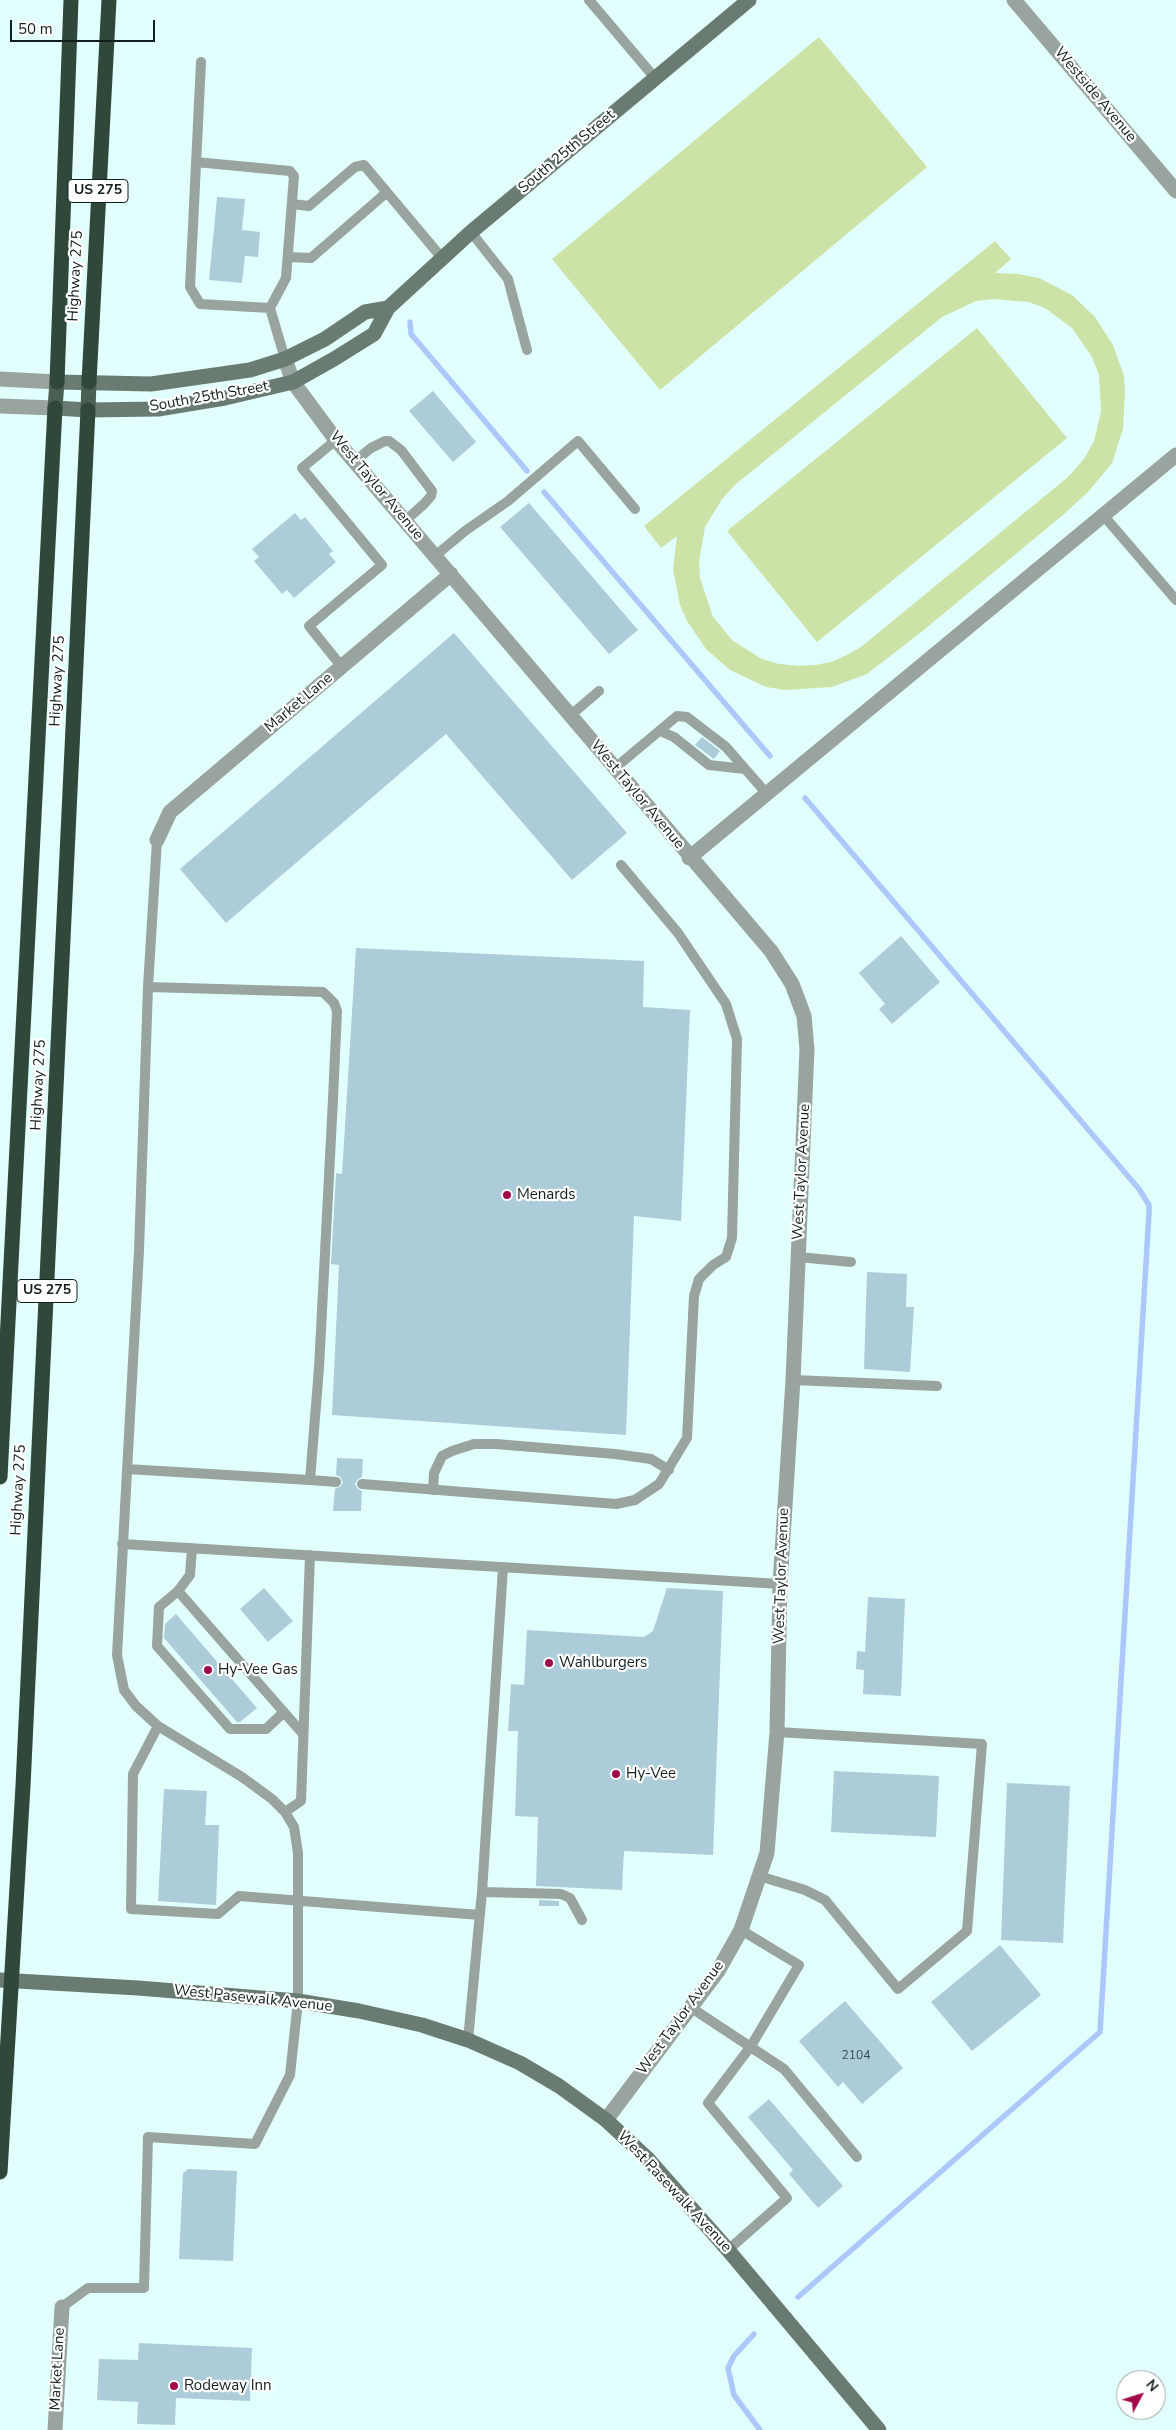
<!DOCTYPE html>
<html>
<head>
<meta charset="utf-8">
<style>
	body { margin:0 }
	#map { position:relative; width:1176px; height:2430px; overflow:hidden; background:#e1fffd; font-family:"Nunito Sans",sans-serif }
	canvas { display:block }
	.north { position:absolute; left:1116px; top:2370px; width:50px; height:50px; box-sizing:border-box; background:#fff; border:1px solid #9fa5a5; border-radius:50%; rotate:50deg; font-size:14px; font-weight:700; line-height:20px; text-align:center; color:#101e1e }
	.north::after { content:''; display:block; margin:auto; width:18px; height:22px; background:#a1094b; clip-path:polygon(50% 0,100% 100%,50% 72%,0 100%) }
	.scale { position:absolute; left:10px; top:20px; width:145px; height:22px; box-sizing:border-box; border:2px solid #101e1e; border-top:0; padding-left:6px; font-size:15px; line-height:18px; white-space:nowrap; color:#101e1e; -webkit-text-stroke:4px #fff; paint-order:stroke }
</style>
</head>
<body>
<div id="map">
<canvas width="1176" height="2430"></canvas>
<div class="north">N</div>
<div class="scale">50 m</div>
</div>
<script>
const ctx = document.querySelector('canvas').getContext('2d');
ctx.lineJoin = 'round';
function fillPath(path, color) {
  ctx.fillStyle = color;
  ctx.fill(path, 'evenodd');
}
function poly(rows) {
  const path = new Path2D();
  for (const r of rows) {
    path.moveTo(r[0], r[1]);
    for (let i = 2; i < r.length; i += 2) path.lineTo(r[i], r[i + 1]);
  }
  return path;
}
function stroke(path, color, width, dash) {
  ctx.strokeStyle = color;
  ctx.lineWidth = width;
  ctx.lineCap = dash ? 'butt' : 'round';
  ctx.setLineDash(dash || []);
  ctx.stroke(path);
}
function drawText(font, color, halo, rows, align = 'center') {
  ctx.font = font + ' "Nunito Sans",sans-serif';
  ctx.lineWidth = 4.5;
  ctx.setLineDash([]);
  ctx.textBaseline = 'middle';
  ctx.strokeStyle = halo;
  ctx.fillStyle = color;
  for (const [text, x, y, turn = 0] of rows) {
    ctx.save();
    ctx.translate(x, y);
    ctx.rotate((+turn || 0) * Math.PI / 180);
    ctx.textAlign = isNaN(turn) ? turn : align;
    if (halo) ctx.strokeText(text, 0, 0);
    ctx.fillText(text, 0, 0);
    ctx.restore();
  }
}
const green = poly([
	[819,37,927,167,660,390,552,259],
	[995,241,1011,259,995,273,1018,274,1039,278,1072,295,1095,317,1113,345,1124,376,1125,392,1123,429,1112,463,1088,492,1063,515,920,633,867,674,832,687,785,690,766,687,730,670,706,649,687,621,680,605,673,569,677,536,661,548,644,526],
	[994,299,1029,302,1045,308,1072,328,1092,357,1099,375,1101,411,1094,441,1084,459,1068,477,861,647,847,655,831,662,815,665,799,666,779,664,762,659,733,641,713,617,700,578,699,561,705,527,722,499,736,484,942,317,976,301],
	[977,328,1067,438,817,642,727,531]
]);
const stream = poly([
	[410,322,411,334,527,471],
	[544,492,770,756],
	[798,2297,1100,2032,1149,1213,1149,1205,1139,1189,805,798],
	[754,2334,734,2356,728,2368,734,2395,760,2430]
]);
const building = poly([
	[217,197,245,199,242,230,260,232,258,257,245,256,242,283,209,280],
	[433,391,476,442,453,462,409,411],
	[529,503,638,630,609,654,500,527],
	[295,513,301,520,305,517,333,551,329,554,336,562,294,598,287,590,282,594,254,561,259,557,252,549],
	[454,633,627,833,572,880,446,734,226,923,180,869],
	[702,737,720,751,714,759,695,745],
	[901,936,940,982,892,1024,879,1009,885,1004,859,973],
	[356,948,644,961,643,1007,690,1010,681,1221,634,1216,626,1435,332,1415,339,1265,331,1264,336,1173,342,1174],
	[867,1272,907,1274,906,1307,914,1307,910,1372,864,1369],
	[337,1458,363,1459,362,1477,357,1480,355,1484,358,1489,362,1491,361,1511,333,1511,335,1489,341,1486,343,1482,340,1477,336,1475],
	[264,1588,293,1621,268,1642,240,1609],
	[667,1588,723,1591,713,1855,624,1851,622,1890,536,1886,538,1817,515,1816,518,1731,508,1731,511,1684,524,1685,527,1630,644,1637,653,1631],
	[868,1597,905,1599,901,1696,863,1694,864,1670,856,1669,857,1651,865,1652],
	[176,1614,257,1708,240,1722,237,1722,164,1638,165,1624],
	[834,1771,939,1776,936,1837,831,1832],
	[1007,1783,1070,1786,1063,1943,1001,1940],
	[164,1789,207,1791,205,1825,219,1825,216,1905,158,1901],
	[539,1900,559,1901,559,1906,539,1906],
	[1000,1945,1041,1995,972,2051,931,2002],
	[845,2001,903,2068,862,2104,843,2082,838,2087,799,2041],
	[769,2099,843,2186,818,2208,789,2174,793,2170,748,2117],
	[188,2169,237,2171,233,2261,179,2259,183,2173],
	[139,2343,252,2348,250,2401,176,2398,175,2425,137,2424,138,2402,97,2400,99,2359,138,2360]
]);
const lane = poly([
	[589,0,655,78],
	[196,162,290,171,294,176,286,278,270,308,200,304,190,287,201,62],
	[292,204,309,206,355,167,364,165,442,258],
	[471,232,508,279,527,350],
	[288,257,311,258,386,193],
	[270,308,285,359],
	[336,440,302,468,382,565,309,626,342,667],
	[354,462,371,448,385,441,389,441,401,450,432,491,431,496,424,504,405,521],
	[1104,516,1176,600],
	[435,556,465,531,508,501,578,441,635,509],
	[571,715,599,691],
	[660,731,674,737,709,765,745,769],
	[615,768,677,716,687,717,726,747,767,794],
	[798,1257,851,1262],
	[793,1380,937,1386],
	[127,1469,310,1480,319,1368,333,1099,337,1011,334,1003,323,992,148,987],
	[310,1480,336,1482],
	[362,1484,616,1504,635,1500,659,1484,687,1438,694,1296,699,1279,713,1265,726,1257,732,1238,737,1039,726,1004,678,933,621,865],
	[433,1490,434,1473,442,1456,452,1451,474,1444,496,1444,615,1454,651,1459,669,1470],
	[122,1544,780,1584],
	[192,1548,190,1575,178,1591,303,1734],
	[178,1591,159,1607,157,1646,230,1729,266,1729,284,1712],
	[158,1726,133,1774,131,1909,218,1914,239,1896,480,1915],
	[285,1812,301,1801,310,1555],
	[759,1876,805,1890,825,1900,898,1989,967,1931,982,1744,777,1732],
	[482,1892,561,1894,570,1898,582,1920],
	[690,2007,784,2069,857,2157],
	[468,2040,482,1892,503,1568],
	[728,2250,787,2198,708,2103,751,2046,799,1965,741,1930],
	[62,2307,88,2288,144,2288,148,2137,255,2144,290,2075,298,2001,298,1853,294,1827,285,1812,272,1799,242,1777,158,1726,136,1706,124,1690,117,1655,139,1251,148,987,157,840]
]);
const street = poly([
	[1014,0,1176,191],
	[285,359,293,382,336,440,771,951,792,984,804,1016,807,1049,793,1380,780,1584,777,1732,767,1853,741,1930,718,1971,606,2120],
	[0,379,57,382],
	[0,406,55,408],
	[157,840,170,812,451,574],
	[689,858,1176,455],
	[55,2430,62,2307]
]);
const secondary = poly([
	[57,382,151,384,250,370,285,359,325,339,365,312,388,308],
	[55,408,88,410,158,409,225,398,293,382,334,359,374,334,388,308,471,232,749,0],
	[0,1980,138,1988,298,2001,359,2011,422,2025,468,2040,520,2063,559,2086,606,2120,648,2159,728,2250,879,2430]
]);
const primary = poly([
	[55,408,57,382],
	[88,410,89,382]
]);
const highway = poly([
	[57,382,71,0],
	[89,382,109,0],
	[0,1477,55,408],
	[0,2172,23,1786,88,410]
]);
const markers = [
	[507,1195,5,"#a1094b"],
	[549,1663,5,"#a1094b"],
	[208,1670,5,"#a1094b"],
	[616,1774,5,"#a1094b"],
	[174,2386,5,"#a1094b"]
];
const numberNames = [
	["2104",856,2056]
];
const shields = [
	[98,191,60],
	[47,1291,60]
];
const shieldNames = [
	["US 275",98,191],
	["US 275",47,1291]
];
const streetNames = [
	["Westside Avenue",1095,95,50],
	["South 25th Street",567,152,-40],
	["Highway 275",76,276,-87],
	["South 25th Street",209,397,-10],
	["West Taylor Avenue",376,486,50],
	["Highway 275",58,681,-87],
	["Market Lane",299,703,-40],
	["West Taylor Avenue",637,795,50],
	["Highway 275",39,1085,-87],
	["West Taylor Avenue",802,1172,-87],
	["Highway 275",19,1490,-87],
	["West Taylor Avenue",782,1576,-88],
	["West Pasewalk Avenue",253,1999,6],
	["West Taylor Avenue",681,2018,-54],
	["West Pasewalk Avenue",674,2192,47],
	["Market Lane",58,2369,-87]
];
const poiNames = [
	["Menards",517,1195],
	["Wahlburgers",559,1663],
	["Hy-Vee Gas",218,1670],
	["Hy-Vee",626,1774],
	["Rodeway Inn",184,2386]
];
fillPath(green, '#cce2a6');
stroke(stream, '#acc8fa', 5.5);
fillPath(building, '#adccda');
stroke(lane, '#98a49d', 10);
stroke(street, '#98a49d', 15);
stroke(secondary, '#6a7c71', 15);
stroke(primary, '#4a6053', 15);
stroke(highway, '#2f483a', 15);
for (const [x, y, r, color] of markers) {
  const dot = new Path2D();
  dot.arc(x, y, r, 0, 2 * Math.PI);
  ctx.fillStyle = color;
  ctx.fill(dot);
  stroke(dot, '#fff', 2);
}
drawText('12px', '#374a4d', null, numberNames);
for (const [x, y, w] of shields) {
  const box = new Path2D();
  box.roundRect(x - w / 2, y - 11.5, w, 23, 4);
  ctx.fillStyle = '#fff';
  ctx.fill(box);
  stroke(box, '#101e1e', 1);
}
drawText('bold 14px', '#101e1e', null, shieldNames);
drawText('15px', '#101e1e', '#fff', streetNames);
drawText('15px', '#101e1e', '#fff', poiNames, 'left');
</script>
</body>
</html>
